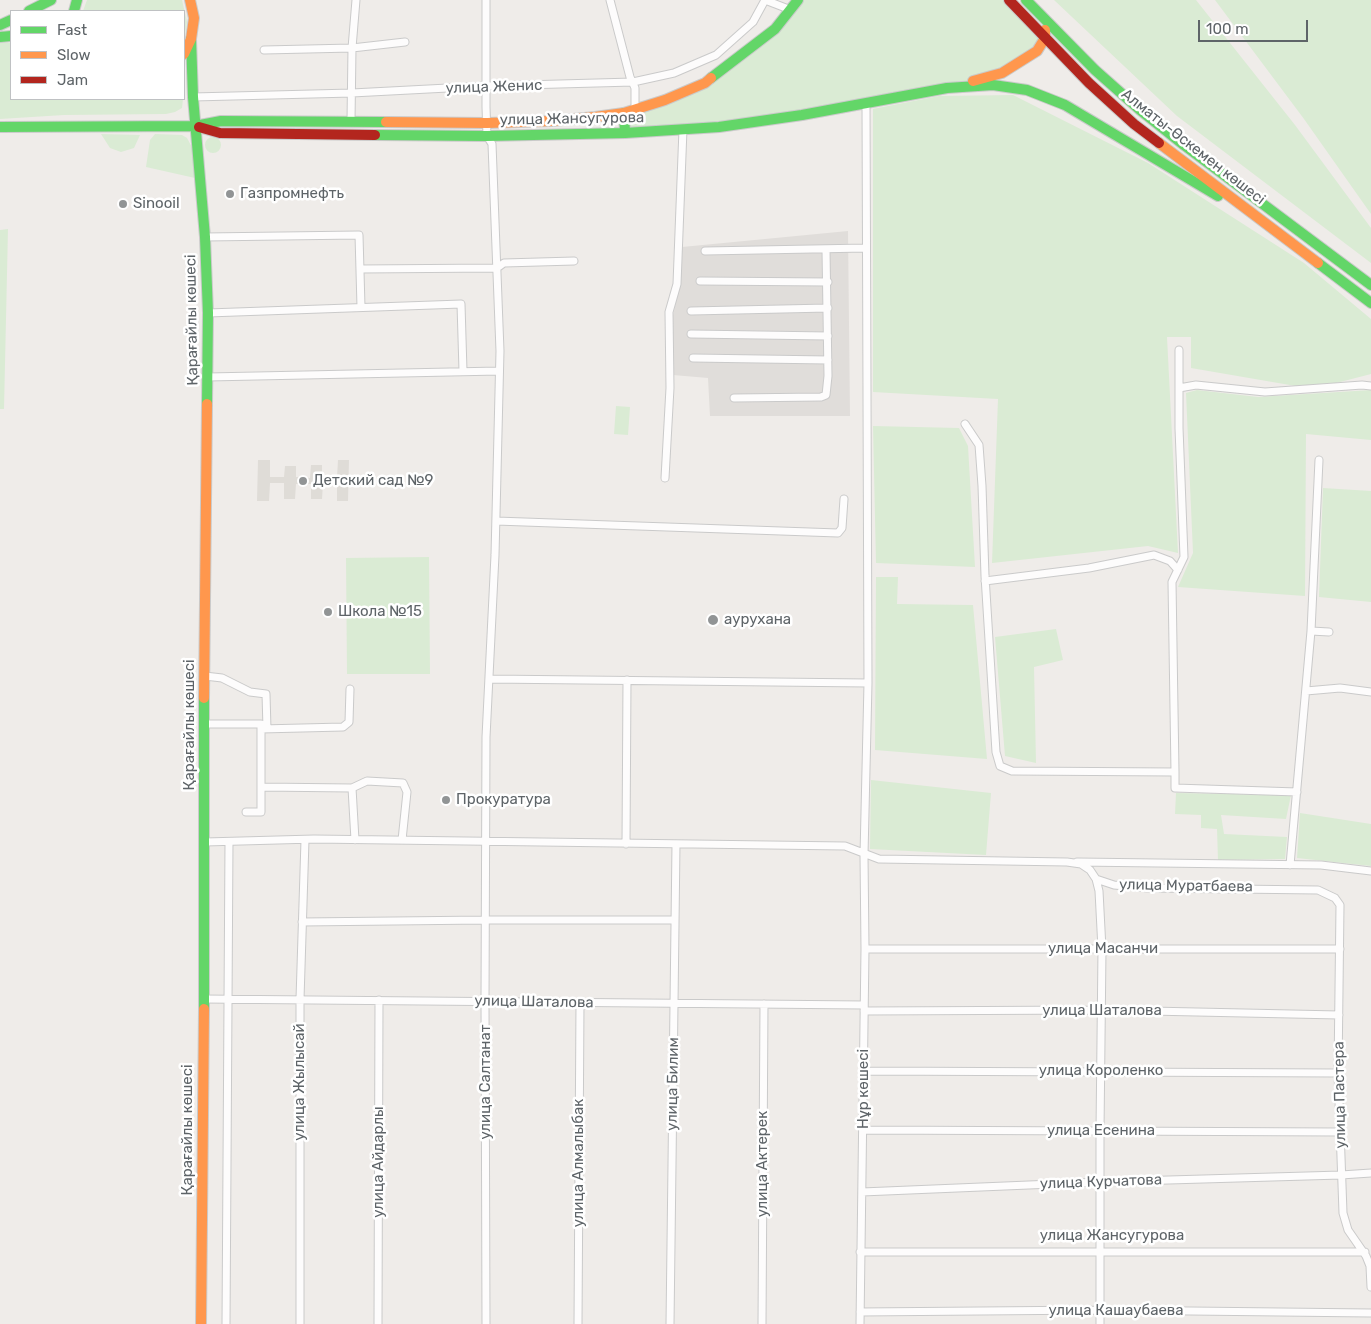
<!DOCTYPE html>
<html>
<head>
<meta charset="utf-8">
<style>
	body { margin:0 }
	#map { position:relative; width:1371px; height:1324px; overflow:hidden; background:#efece9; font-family:Rubik,sans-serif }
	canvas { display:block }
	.legend { position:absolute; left:10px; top:10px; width:175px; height:90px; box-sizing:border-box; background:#fff; border:1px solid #bfc1c3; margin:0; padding:6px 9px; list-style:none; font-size:15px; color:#5e6468 }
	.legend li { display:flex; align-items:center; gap:10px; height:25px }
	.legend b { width:25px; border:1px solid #bfc1c3 }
	.scale { position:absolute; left:1198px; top:20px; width:110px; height:22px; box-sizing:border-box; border:2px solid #5e6468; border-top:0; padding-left:6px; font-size:15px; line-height:18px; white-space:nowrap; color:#5e6468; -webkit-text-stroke:4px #fff; paint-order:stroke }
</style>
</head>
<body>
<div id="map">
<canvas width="1371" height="1324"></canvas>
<ul class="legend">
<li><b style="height:6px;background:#63d668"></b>Fast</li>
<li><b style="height:6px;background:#ff974d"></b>Slow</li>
<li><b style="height:6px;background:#b3261e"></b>Jam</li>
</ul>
<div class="scale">100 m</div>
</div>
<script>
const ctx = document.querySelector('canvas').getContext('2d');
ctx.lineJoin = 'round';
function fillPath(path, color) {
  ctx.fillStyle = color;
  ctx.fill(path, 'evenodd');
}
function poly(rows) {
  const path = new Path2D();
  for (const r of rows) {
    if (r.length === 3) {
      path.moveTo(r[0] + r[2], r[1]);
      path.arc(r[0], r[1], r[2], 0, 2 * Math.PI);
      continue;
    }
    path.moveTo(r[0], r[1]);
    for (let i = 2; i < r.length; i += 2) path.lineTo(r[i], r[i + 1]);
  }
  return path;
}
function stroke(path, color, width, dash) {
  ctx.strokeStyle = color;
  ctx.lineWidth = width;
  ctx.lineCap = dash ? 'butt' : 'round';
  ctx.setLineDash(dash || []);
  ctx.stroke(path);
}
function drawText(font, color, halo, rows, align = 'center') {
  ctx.font = font + ' Rubik,sans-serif';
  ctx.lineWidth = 5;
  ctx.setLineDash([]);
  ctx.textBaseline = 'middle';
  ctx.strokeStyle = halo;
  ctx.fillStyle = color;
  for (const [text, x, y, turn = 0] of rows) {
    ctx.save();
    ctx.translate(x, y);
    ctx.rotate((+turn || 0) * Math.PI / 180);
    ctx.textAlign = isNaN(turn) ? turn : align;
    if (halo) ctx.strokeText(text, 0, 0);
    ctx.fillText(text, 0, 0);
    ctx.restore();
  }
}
const industrial = poly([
	[848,231,850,416,710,416,708,378,673,375,673,316,681,277,682,247]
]);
const education = poly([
	[258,460,270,460,270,477,284,477,285,466,296,466,296,477,310,478,311,465,322,465,322,478,337,478,338,460,349,460,348,501,337,501,337,483,323,483,322,499,311,499,311,484,296,484,295,499,284,499,284,483,270,483,269,501,257,501]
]);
const green = poly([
	[87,0,182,0,187,22,184,42,184,11,83,11],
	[798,0,1011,0,1042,44,987,78,750,122,625,133,624,113,676,95,745,52],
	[1054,0,1196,0,1295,125,1371,228,1371,263,1177,116],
	[1215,0,1371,0,1371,214,1304,119],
	[0,42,11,43,11,99,183,99,182,108,175,112,166,114,64,115,0,119],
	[1013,95,1148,163,1304,263,1371,319,1371,374,1313,389,1191,368,1191,337,1167,337,1178,553,1148,546,992,563,998,399,873,392,873,109,939,96],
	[101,134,140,135,134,148,121,152,110,148],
	[155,134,182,135,187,138,194,151,195,178,146,167,150,140],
	[213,145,8],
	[8,229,4,409,0,409,0,230],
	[1197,390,1258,397,1371,390,1371,440,1306,434,1305,596,1178,587,1193,553,1186,393],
	[616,406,630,407,628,435,614,434],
	[873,426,959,428,968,446,975,567,876,563],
	[1323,488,1371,491,1371,602,1319,597],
	[429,557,430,674,347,674,346,558],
	[876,577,898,577,897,604,973,605,987,759,875,750],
	[1056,629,1063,660,1034,667,1036,763,1005,756,995,637],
	[871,780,991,793,986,855,870,849],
	[1176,793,1291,795,1286,819,1221,815,1224,834,1287,837,1285,859,1218,860,1217,829,1201,828,1201,815,1175,814],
	[1300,813,1371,824,1371,866,1297,858]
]);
const street = poly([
	[610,0,630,77,635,88,635,109],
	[765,0,791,10],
	[264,50,352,48,405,42],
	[193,97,352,93,486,86,633,82,674,73,716,55,753,22,765,0],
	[351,121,352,48,356,0],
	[205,237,359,235,361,307],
	[705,251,866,248],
	[360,269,497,268,504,263,574,261],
	[700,281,828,282],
	[691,311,828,308],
	[208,313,461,304,463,371],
	[691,334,828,336],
	[693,358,828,360],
	[208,377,499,371],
	[1179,388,1196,385,1265,392,1362,385,1371,386],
	[734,398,821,397,826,395,828,376,826,250],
	[965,424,979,445,982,486,985,576,996,752,1000,766,1012,771,1175,772,1175,788,1297,792],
	[665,478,670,388,669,312,677,284,683,129],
	[496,521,838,533,842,528,844,499],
	[985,581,1089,568,1154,555,1170,561,1178,570],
	[1311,631,1319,460],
	[205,676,222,678,250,692,266,694,267,729],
	[489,679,868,683],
	[1306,691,1340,688,1371,692],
	[204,724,261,724,261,787,352,788,355,840],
	[261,729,343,727,349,722,350,689],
	[1175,772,1172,582,1184,557,1179,428,1179,350],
	[352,788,367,781,403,783,407,792,402,840],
	[246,812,261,812,261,787],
	[205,842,314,839,845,846,879,859,1067,862,1081,864,1090,870,1096,879,1114,885,1148,888,1318,890,1335,898,1340,905,1338,1073,1343,1213,1348,1230,1366,1256,1370,1266,1371,1287],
	[626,844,627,680],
	[1077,862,1321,865,1371,871],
	[1290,865,1311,631,1329,632],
	[1096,879,1099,891,1102,949,1100,1131,1100,1324],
	[302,922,485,920,675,920],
	[865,949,1340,949],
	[203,999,864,1005],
	[864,1011,1102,1010,1339,1015],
	[864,1071,1338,1073],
	[863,1130,1339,1132],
	[862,1192,1100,1182,1341,1175,1371,1173],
	[860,1252,1365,1252],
	[860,1312,1100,1310,1371,1313],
	[226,1324,229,842],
	[300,1324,300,999,305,840],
	[378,1324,379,1000],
	[486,1324,485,1001,486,737,495,555,500,351,492,144,487,136,486,107,486,0],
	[578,1324,580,1002],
	[670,1324,676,844],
	[762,1324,764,1004],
	[860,1324,865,949,864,855,868,683,866,103]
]);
const fast = poly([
	[1026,0,1095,70,1139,109,1184,145,1371,285],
	[29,11,51,0],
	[74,11,77,0],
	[0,25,11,20],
	[0,37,11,36],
	[191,39,193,97,205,237,208,313,207,404],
	[711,78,775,29,798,0],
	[947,88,993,85,1027,90,1065,105,1218,196],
	[624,113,625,133],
	[0,127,195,126,221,121,386,122],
	[375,135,487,136,625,133,719,127,802,115,947,88],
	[1318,263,1371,303],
	[204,1009,204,698]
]);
const slow = poly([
	[184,54,191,39,194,18,190,0],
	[973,81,1002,73,1037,51,1045,38,1045,30],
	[386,122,487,123,552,121,595,117,624,113,665,100,705,83,711,78],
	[1159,143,1318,263],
	[204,698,207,404],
	[201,1324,204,1009]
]);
const jam = poly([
	[1009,0,1089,83,1134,124,1159,143],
	[199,127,220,133,375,135]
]);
const markers = [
	[230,194,5,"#919495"],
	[123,204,5,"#919495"],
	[303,481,5,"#919495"],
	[328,612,5,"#919495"],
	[713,620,6,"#919495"],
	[446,800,5,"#919495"]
];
const streetNames = [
	["улица Женис",494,87,-2],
	["улица Жансугурова",572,119,-1],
	["Алматы-Өскемен көшесі",1193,147,38],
	["Қарағайлы көшесі",192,320,-91],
	["Қарағайлы көшесі",190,725,-90],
	["улица Муратбаева",1186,886,1],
	["улица Масанчи",1103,949],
	["улица Шаталова",534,1002,1],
	["улица Шаталова",1102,1011],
	["улица Короленко",1101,1071],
	["улица Жылысай",300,1082,-90],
	["улица Салтанат",486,1082,-90],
	["улица Билим",673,1084,-89],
	["Нұр көшесі",864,1089,-90],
	["улица Пастера",1340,1095,-91],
	["Қарағайлы көшесі",188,1130,-90],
	["улица Есенина",1101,1131],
	["улица Айдарлы",379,1162,-90],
	["улица Алмалыбак",579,1163,-90],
	["улица Актерек",763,1164,-90],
	["улица Курчатова",1101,1182,-2],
	["улица Жансугурова",1112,1236],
	["улица Кашаубаева",1116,1311]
];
const poiNames = [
	["Газпромнефть",240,194],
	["Sinooil",133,204],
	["Детский сад №9",313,481],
	["Школа №15",338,612],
	["аурухана",724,620],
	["Прокуратура",456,800]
];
fillPath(industrial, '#e0ddda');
fillPath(education, '#dfdcd7');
fillPath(green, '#daebd4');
stroke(street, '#cacaca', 9);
stroke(fast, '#cacaca', 12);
stroke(slow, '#cacaca', 12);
stroke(jam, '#cacaca', 12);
stroke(street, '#fdfcfc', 7);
stroke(fast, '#63d668', 10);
stroke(slow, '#ff974d', 10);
stroke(jam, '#b3261e', 10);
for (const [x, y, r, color] of markers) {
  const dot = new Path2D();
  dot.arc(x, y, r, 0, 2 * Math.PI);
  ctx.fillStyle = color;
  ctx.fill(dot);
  stroke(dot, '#fff', 2);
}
drawText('15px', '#5e6468', '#fff', streetNames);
drawText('15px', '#5e6468', '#fff', poiNames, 'left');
</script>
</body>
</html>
